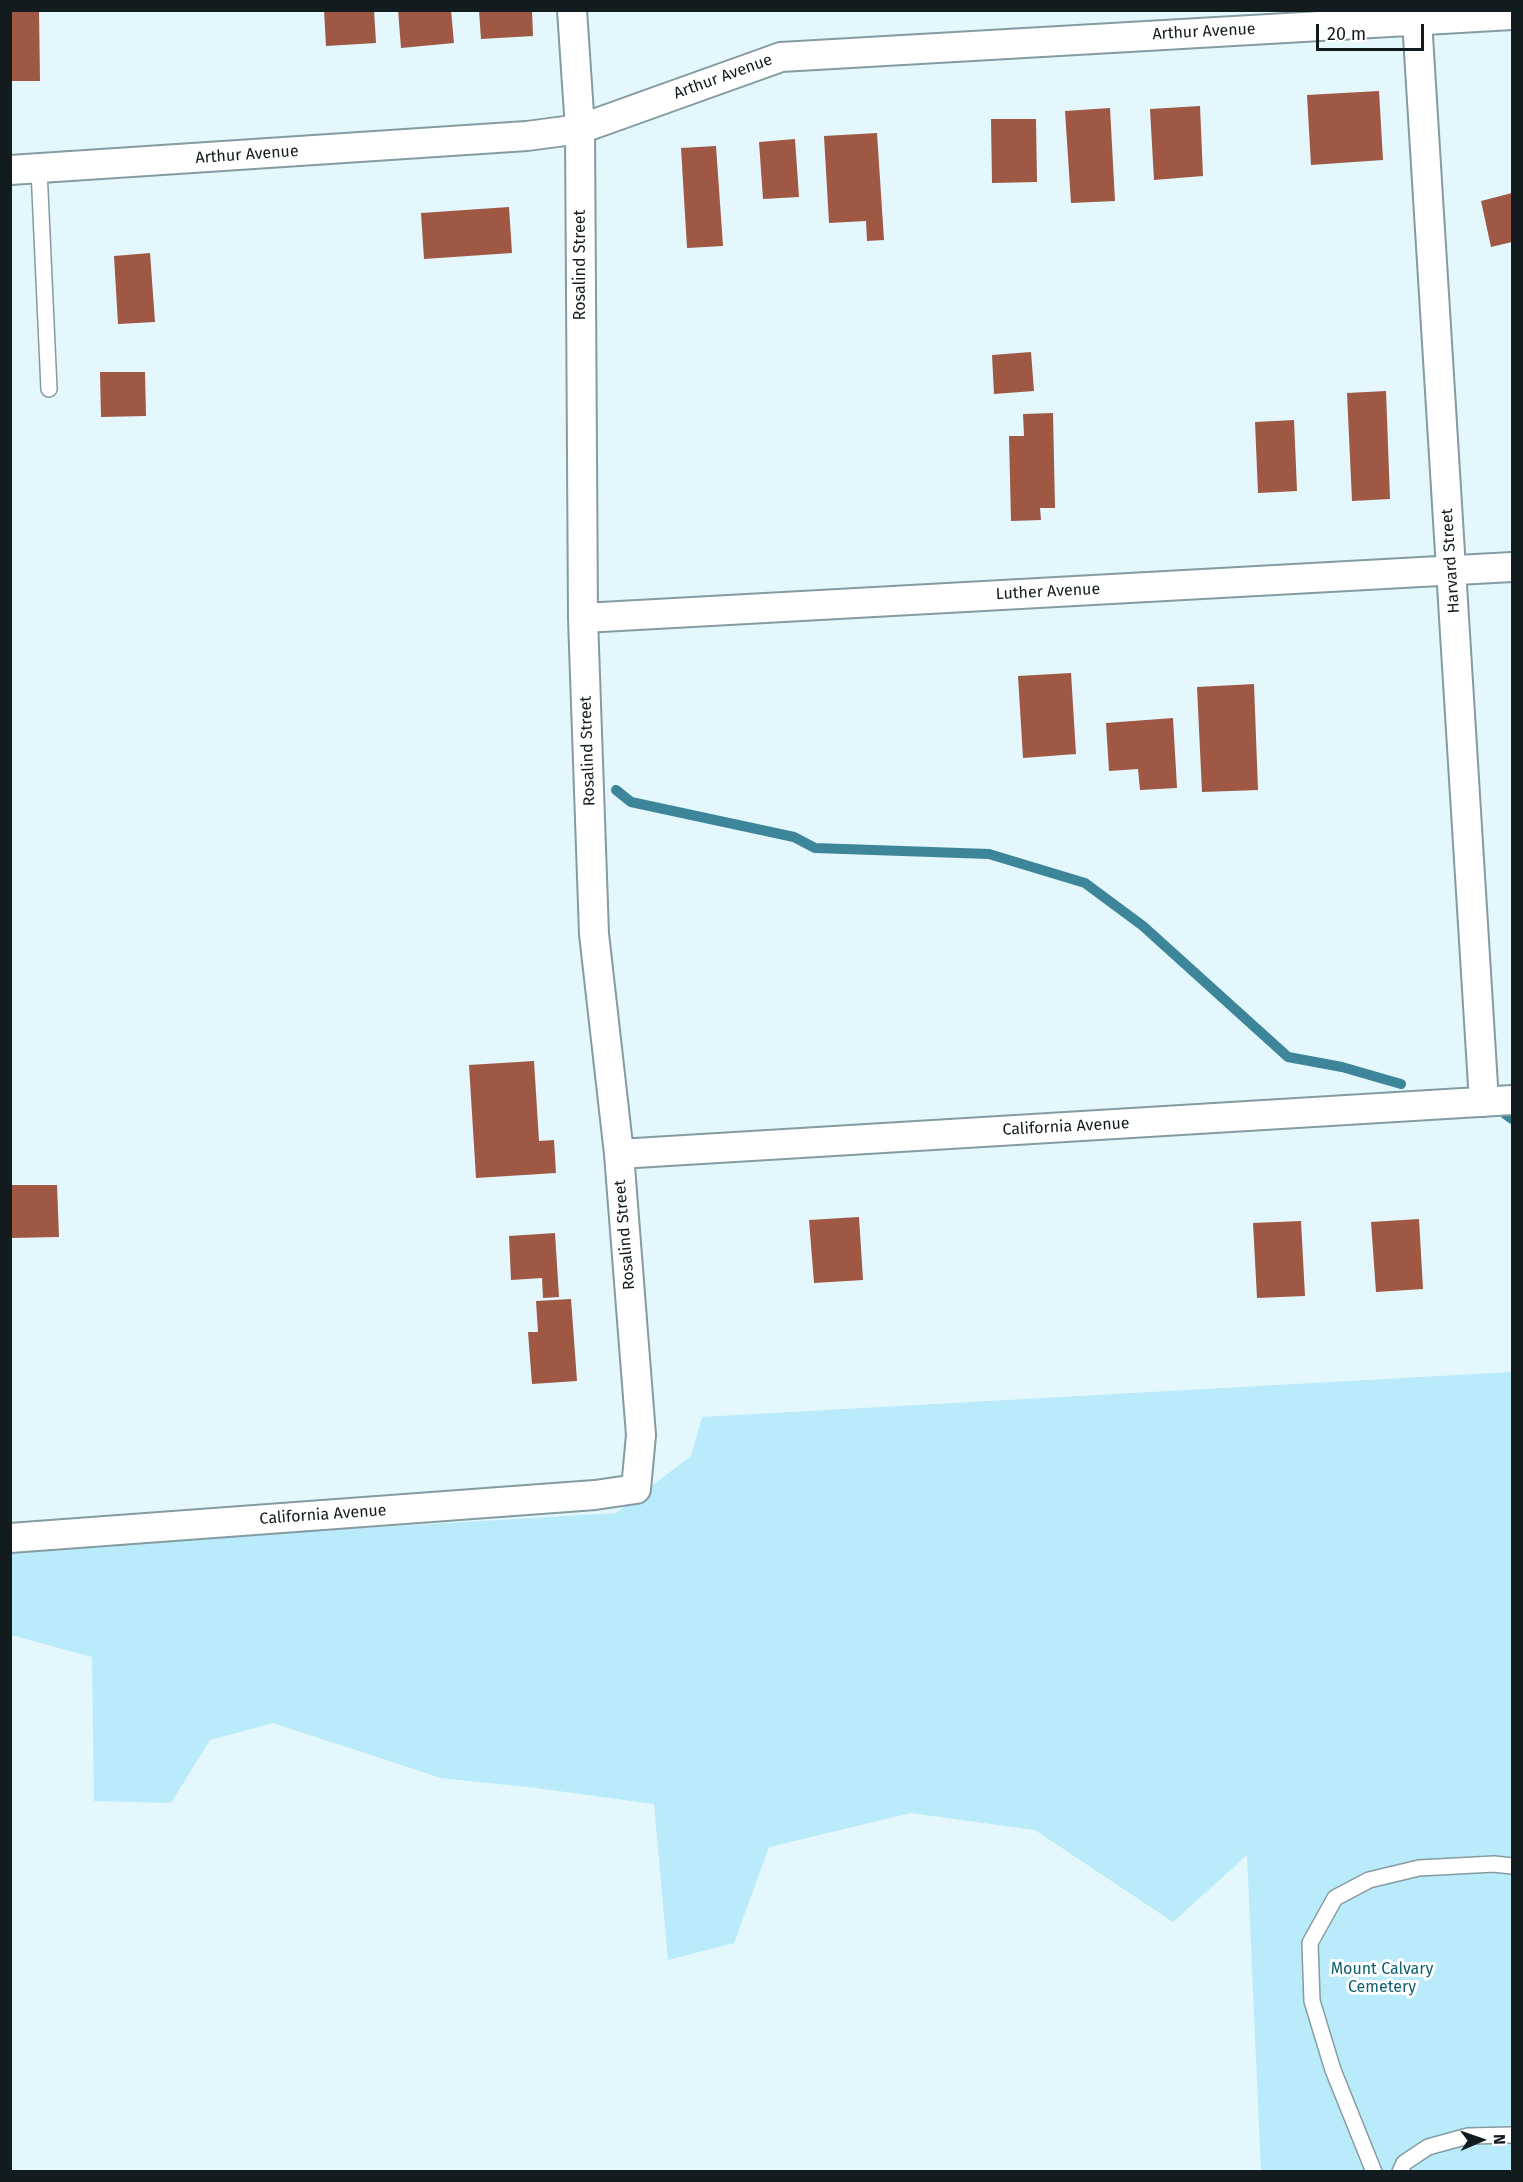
<!DOCTYPE html>
<html>
<head>
<meta charset="utf-8">
<style>
	body { margin:0 }
	#map { position:relative; width:1523px; height:2182px; overflow:hidden; background:#e3f7fd; font-family:"Fira Sans",sans-serif }
	canvas { display:block }
	.frame { position:absolute; inset:0; border:12px solid #121b1e; pointer-events:none }
	.north { position:absolute; left:1451px; top:2110px; width:60px; height:60px; -webkit-text-stroke:4px #fff; paint-order:stroke; rotate:88deg; font-size:16px; font-weight:700; line-height:24px; text-align:center; color:#121b1e }
	.north::after { content:''; display:block; margin:auto; width:21px; height:27px; background:#121b1e; clip-path:polygon(50% 0,100% 100%,50% 72%,0 100%) }
	.scale { position:absolute; left:1316px; top:24px; width:108px; height:27px; box-sizing:border-box; border:3px solid #121b1e; border-top:0; padding-left:8px; font-size:18px; line-height:21px; white-space:nowrap; color:#121b1e; -webkit-text-stroke:4px #fff; paint-order:stroke }
</style>
</head>
<body>
<div id="map">
<canvas width="1523" height="2182"></canvas>
<div class="frame"></div>
<div class="north">N</div>
<div class="scale">20 m</div>
</div>
<script>
const ctx = document.querySelector('canvas').getContext('2d');
ctx.lineJoin = 'round';
function fillPath(path, color) {
  ctx.fillStyle = color;
  ctx.fill(path, 'evenodd');
}
function poly(rows) {
  const path = new Path2D();
  for (const r of rows) {
    path.moveTo(r[0], r[1]);
    for (let i = 2; i < r.length; i += 2) path.lineTo(r[i], r[i + 1]);
  }
  return path;
}
function stroke(path, color, width, dash) {
  ctx.strokeStyle = color;
  ctx.lineWidth = width;
  ctx.lineCap = dash ? 'butt' : 'round';
  ctx.setLineDash(dash || []);
  ctx.stroke(path);
}
function drawText(font, color, halo, rows, align = 'center') {
  ctx.font = font + ' "Fira Sans",sans-serif';
  ctx.lineWidth = 6;
  ctx.setLineDash([]);
  ctx.textBaseline = 'middle';
  ctx.strokeStyle = halo;
  ctx.fillStyle = color;
  for (const [text, x, y, turn = 0] of rows) {
    ctx.save();
    ctx.translate(x, y);
    ctx.rotate((+turn || 0) * Math.PI / 180);
    ctx.textAlign = isNaN(turn) ? turn : align;
    if (halo) ctx.strokeText(text, 0, 0);
    ctx.fillText(text, 0, 0);
    ctx.restore();
  }
}
const green = poly([
	[1512,1372,1512,2171,1261,2171,1247,1855,1173,1922,1035,1830,911,1813,769,1847,734,1943,668,1960,654,1804,536,1788,441,1778,273,1723,210,1740,171,1803,94,1801,92,1657,11,1635,10,1549,616,1513,691,1456,702,1417]
]);
const stream = poly([
	[616,790,631,802,794,837,815,848,989,854,1085,883,1143,926,1288,1057,1342,1067,1401,1084],
	[1505,1114,1512,1119]
]);
const building = poly([
	[10,10,39,10,40,81,10,81],
	[324,10,374,10,376,43,326,46],
	[398,10,451,10,454,43,401,48],
	[479,10,532,10,533,36,481,39],
	[1379,91,1383,160,1311,165,1307,95],
	[1200,106,1203,176,1154,180,1150,109],
	[1110,108,1115,201,1071,203,1065,111],
	[991,119,1036,119,1037,182,992,183],
	[877,133,884,240,867,241,866,221,829,223,824,136],
	[795,139,799,197,763,199,759,142],
	[716,146,723,246,687,248,681,148],
	[1512,193,1512,242,1491,247,1481,201],
	[509,207,512,253,424,259,421,213],
	[150,253,155,322,118,324,114,256],
	[1031,352,1034,391,994,394,992,355],
	[100,372,145,372,146,416,101,417],
	[1386,391,1390,499,1352,501,1347,393],
	[1053,413,1055,508,1040,508,1041,520,1011,521,1009,436,1024,436,1023,414],
	[1294,420,1297,491,1258,493,1255,422],
	[1071,673,1076,754,1023,758,1018,676],
	[1254,684,1258,790,1202,792,1197,687],
	[1173,718,1177,788,1140,790,1138,769,1109,771,1106,723],
	[534,1061,539,1141,554,1140,556,1173,476,1178,469,1065],
	[10,1185,57,1185,59,1237,10,1238],
	[859,1217,863,1280,814,1283,809,1220],
	[1419,1219,1423,1289,1376,1292,1371,1222],
	[1301,1221,1305,1296,1257,1298,1253,1223],
	[555,1233,559,1297,543,1298,542,1278,511,1280,509,1236],
	[571,1299,577,1381,532,1384,528,1332,538,1332,536,1301]
]);
const service = poly([
	[39,169,49,389],
	[1374,2172,1333,2070,1312,2001,1310,1943,1335,1898,1369,1880,1419,1868,1494,1864,1512,1866],
	[1400,2172,1404,2163,1428,2147,1468,2136,1512,2135]
]);
const minor = poly([
	[1417,20,1484,1102],
	[10,170,527,136,580,129,781,57,1512,15],
	[583,618,1512,567],
	[619,1154,1512,1100],
	[10,1538,595,1495,636,1489,641,1435,619,1154,594,934,583,618,580,129,572,10]
]);
const streetNames = [
	["Arthur Avenue",1204,32,-3],
	["Arthur Avenue",723,77,-20],
	["Arthur Avenue",247,155,-4],
	["Rosalind Street",581,265,-90],
	["Harvard Street",1451,561,-94],
	["Luther Avenue",1048,592,-3],
	["Rosalind Street",588,751,-92],
	["California Avenue",1066,1127,-3],
	["Rosalind Street",625,1235,-95],
	["California Avenue",323,1515,-4]
];
const parkNames = [
	["Mount Calvary",1382,1970],
	["Cemetery",1382,1988]
];
fillPath(green, '#b9ebfa');
stroke(stream, '#3d8598', 10);
fillPath(building, '#9e5843');
stroke(service, '#849ba2', 18);
stroke(minor, '#849ba2', 32);
stroke(service, '#fff', 15);
stroke(minor, '#fff', 28);
drawText('16px', '#121b1e', '#fff', streetNames);
drawText('16px', '#0f6072', '#fff', parkNames);
</script>
</body>
</html>
